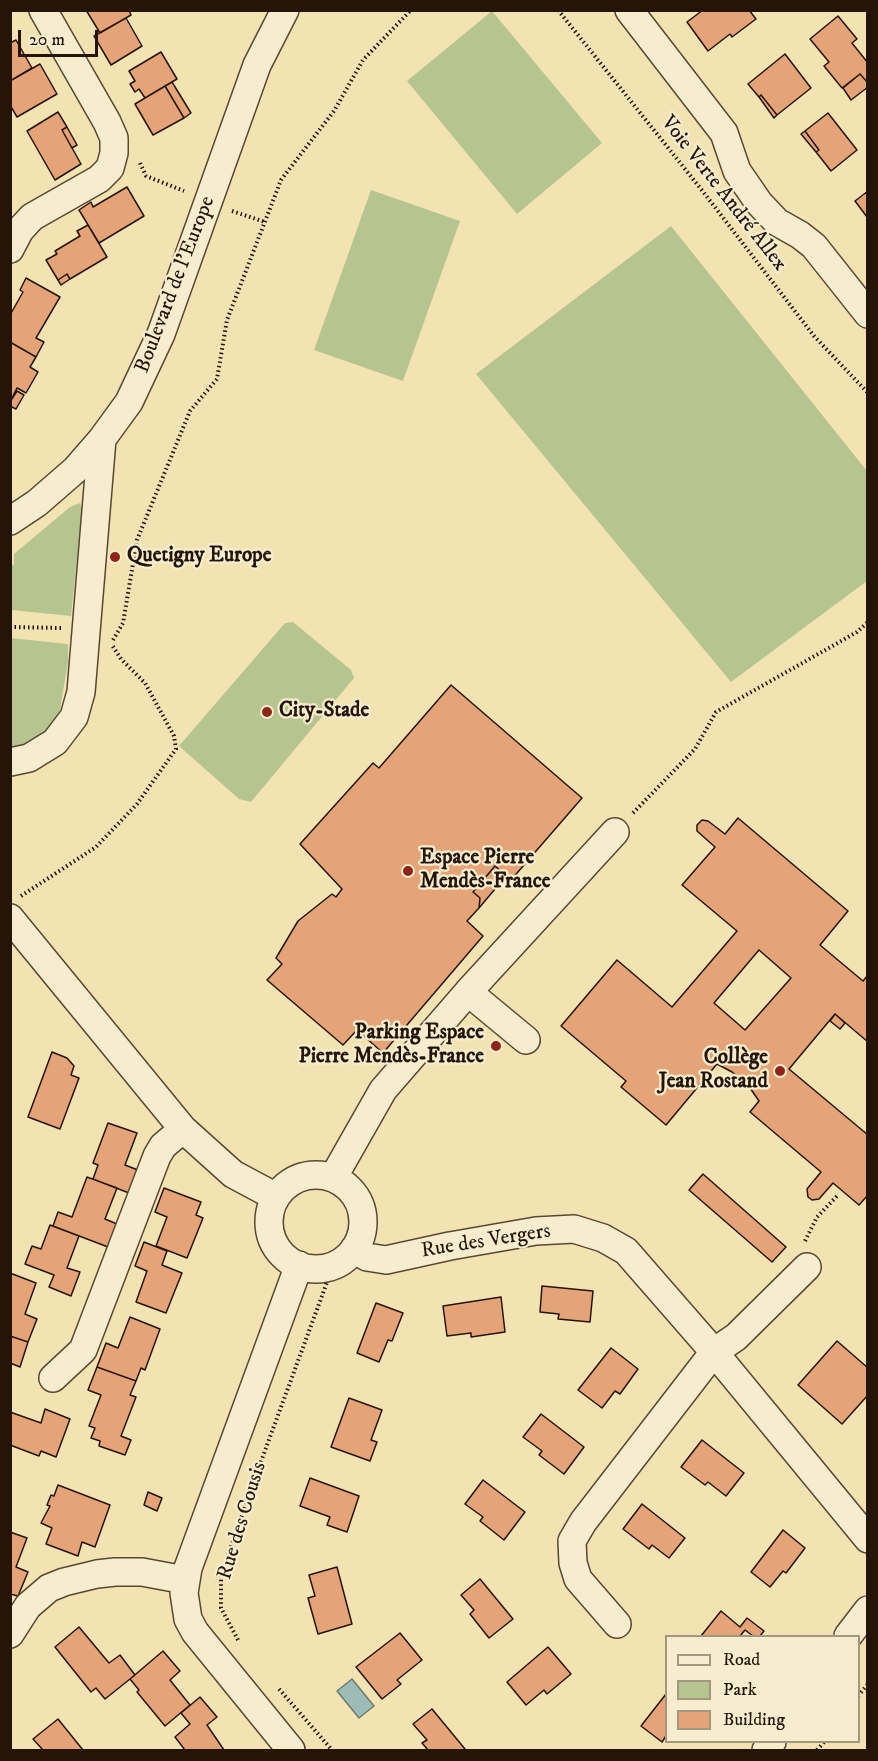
<!DOCTYPE html>
<html>
<head>
<meta charset="utf-8">
<style>
	body { margin:0 }
	#map { position:relative; width:878px; height:1761px; overflow:hidden; background:#f3e3b3; font-family:"IM FELL DW Pica",serif }
	canvas { display:block }
	.frame { position:absolute; inset:0; border:12px solid #241508; pointer-events:none }
	.legend { position:absolute; left:665px; top:1635px; width:195px; height:108px; box-sizing:border-box; background:#f7edce; border:2px solid #a3977f; margin:0; padding:8px 10px; list-style:none; font-size:18px; color:#241508 }
	.legend li { display:flex; align-items:center; gap:12px; height:30px }
	.legend b { width:30px; border:2px solid #a3977f }
	.scale { position:absolute; left:18px; top:30px; width:80px; height:27px; box-sizing:border-box; border:3px solid #241508; border-top:0; padding-left:8px; font-size:18px; line-height:21px; white-space:nowrap; color:#241508; -webkit-text-stroke:4px #f7edce; paint-order:stroke }
</style>
</head>
<body>
<div id="map">
<canvas width="878" height="1761"></canvas>
<div class="frame"></div>
<ul class="legend">
<li><b style="height:8px;background:#f7edce"></b>Road</li>
<li><b style="height:16px;background:#b6c590"></b>Park</li>
<li><b style="height:16px;background:#e5a378"></b>Building</li>
</ul>
<div class="scale">20 m</div>
</div>
<script>
const ctx = document.querySelector('canvas').getContext('2d');
ctx.lineJoin = 'round';
function fillPath(path, color) {
  ctx.fillStyle = color;
  ctx.fill(path, 'evenodd');
}
function poly(rows) {
  const path = new Path2D();
  for (const r of rows) {
    if (r.length === 3) {
      path.moveTo(r[0] + r[2], r[1]);
      path.arc(r[0], r[1], r[2], 0, 2 * Math.PI);
      continue;
    }
    path.moveTo(r[0], r[1]);
    for (let i = 2; i < r.length; i += 2) path.lineTo(r[i], r[i + 1]);
  }
  return path;
}
function stroke(path, color, width, dash) {
  ctx.strokeStyle = color;
  ctx.lineWidth = width;
  ctx.lineCap = dash ? 'butt' : 'round';
  ctx.setLineDash(dash || []);
  ctx.stroke(path);
}
function drawText(font, color, halo, rows, align = 'center') {
  ctx.font = font + ' "IM FELL DW Pica",serif';
  ctx.lineWidth = 4.5;
  ctx.setLineDash([]);
  ctx.textBaseline = 'middle';
  ctx.strokeStyle = halo;
  ctx.fillStyle = color;
  for (const [text, x, y, turn = 0] of rows) {
    ctx.save();
    ctx.translate(x, y);
    ctx.rotate((+turn || 0) * Math.PI / 180);
    ctx.textAlign = isNaN(turn) ? turn : align;
    if (halo) ctx.strokeText(text, 0, 0);
    ctx.fillText(text, 0, 0);
    ctx.restore();
  }
}
const green = poly([
	[492,11,602,143,517,214,407,81],
	[371,190,460,221,403,381,314,350],
	[671,226,867,471,867,581,731,682,476,374],
	[80,503,82,510,71,616,11,610,11,564,14,565,14,554,70,507],
	[293,622,351,670,354,678,251,802,239,799,179,746,285,623],
	[10,638,68,644,68,662,59,715,46,733,31,745,10,751]
]);
const water = poly([
	[352,1679,374,1706,359,1718,337,1691,352,1679]
]);
const building = poly([
	[86,10,129,10,131,15,100,33,86,10],
	[703,10,749,10,756,19,732,37,730,34,708,51,687,22,703,10],
	[838,16,857,39,852,43,868,63,868,83,860,74,842,88,824,66,829,62,810,39,838,16],
	[126,18,142,46,111,65,94,36,126,18],
	[16,40,32,68,10,81,10,43,16,40],
	[161,52,177,79,145,98,139,89,135,92,130,84,135,81,129,71,161,52],
	[785,54,811,88,777,115,761,95,759,97,748,84,785,54],
	[40,64,57,94,17,117,10,105,10,81,40,64],
	[860,74,868,83,868,87,851,100,843,88,860,74],
	[172,82,191,113,184,118,165,86,172,82],
	[165,86,184,118,153,135,135,104,165,86],
	[761,95,777,115,774,118,759,97,761,95],
	[58,112,67,127,62,130,81,164,55,180,27,131,58,112],
	[828,113,857,150,831,171,816,152,819,150,805,131,828,113],
	[67,127,77,145,72,148,62,130,67,127],
	[805,131,819,150,816,152,801,134,805,131],
	[127,187,144,216,99,243,79,210,91,202,93,207,127,187],
	[868,191,868,216,867,217,855,201,868,191],
	[88,225,107,257,70,279,67,274,58,280,46,260,57,254,55,251,80,236,77,231,88,225],
	[67,274,70,279,61,285,58,280,67,274],
	[26,278,60,297,36,338,44,342,36,357,10,342,10,315,23,292,20,290,26,278],
	[10,342,36,357,30,367,38,372,26,393,17,388,10,402,10,342],
	[17,391,24,395,16,409,10,406,10,402,17,391],
	[451,685,582,798,511,880,495,866,473,892,480,898,479,908,467,921,483,936,383,1053,357,1030,343,1045,267,980,282,964,276,958,298,921,332,894,336,897,342,889,300,844,373,763,379,768,451,685],
	[738,818,848,911,820,945,863,981,868,975,868,1042,835,1014,789,1069,868,1135,868,1195,859,1205,833,1183,819,1199,812,1200,808,1197,807,1189,821,1172,750,1112,759,1101,748,1085,732,1072,717,1064,666,1125,621,1087,626,1081,561,1026,617,960,672,1007,737,931,682,885,715,847,697,831,697,825,702,820,708,821,725,834,738,818],
	[759,950,791,978,745,1030,714,1003,759,950],
	[495,866,506,876,479,908,480,898,473,892,495,866],
	[835,1014,845,1023,840,1029,830,1021,835,1014],
	[52,1052,67,1058,74,1066,71,1075,79,1078,60,1129,28,1117,52,1052],
	[108,1123,137,1133,125,1165,138,1170,129,1193,93,1179,98,1165,93,1163,108,1123],
	[703,1174,786,1247,772,1262,689,1190,703,1174],
	[87,1177,117,1188,105,1219,117,1224,108,1247,53,1226,58,1212,72,1217,87,1177],
	[164,1188,201,1202,196,1215,203,1218,187,1258,156,1246,167,1217,155,1212,164,1188],
	[50,1225,79,1236,67,1268,80,1272,71,1296,49,1287,54,1275,25,1264,32,1246,41,1249,50,1225],
	[144,1242,167,1251,162,1265,182,1273,166,1313,136,1302,147,1271,135,1266,144,1242],
	[10,1273,36,1283,25,1314,37,1319,28,1342,10,1336,10,1273],
	[542,1286,593,1291,590,1322,558,1319,559,1314,540,1312,542,1286],
	[501,1297,505,1332,471,1337,471,1333,447,1336,443,1306,501,1297],
	[376,1303,403,1313,392,1341,388,1340,379,1362,357,1353,376,1303],
	[130,1317,160,1329,145,1370,141,1368,136,1381,97,1367,106,1343,118,1348,130,1317],
	[10,1336,28,1342,20,1367,10,1363,10,1336],
	[837,1341,868,1368,868,1395,842,1424,798,1385,837,1341],
	[611,1348,638,1369,620,1394,615,1391,602,1408,578,1390,611,1348],
	[97,1367,136,1381,130,1395,136,1397,121,1436,131,1440,125,1455,99,1446,100,1441,91,1438,95,1428,89,1426,101,1395,88,1390,97,1367],
	[349,1398,382,1410,371,1440,377,1442,370,1461,331,1447,349,1398],
	[45,1409,70,1419,56,1457,41,1451,39,1456,10,1445,10,1412,41,1423,45,1409],
	[541,1414,584,1447,564,1474,539,1455,542,1451,523,1437,541,1414],
	[702,1440,744,1473,726,1496,708,1482,705,1485,681,1467,702,1440],
	[310,1478,359,1496,347,1532,327,1525,330,1517,300,1506,310,1478],
	[483,1480,525,1512,504,1540,480,1521,483,1517,465,1504,483,1480],
	[58,1485,110,1505,95,1547,82,1542,78,1556,46,1544,52,1528,41,1523,50,1506,47,1505,51,1495,54,1496,58,1485],
	[148,1492,162,1498,157,1511,144,1505,148,1492],
	[642,1504,685,1538,669,1558,652,1545,649,1549,623,1529,642,1504],
	[783,1530,805,1548,786,1573,783,1571,770,1587,751,1572,783,1530],
	[10,1532,27,1538,16,1567,28,1572,18,1596,10,1594,10,1532],
	[337,1567,352,1624,318,1634,308,1598,315,1596,309,1575,337,1567],
	[480,1579,513,1619,489,1638,470,1614,474,1610,461,1595,480,1579],
	[721,1611,740,1627,747,1618,764,1631,760,1636,753,1636,745,1630,740,1636,701,1636,721,1611],
	[79,1627,109,1663,120,1655,135,1675,105,1699,96,1688,91,1692,55,1647,79,1627],
	[400,1633,422,1660,397,1680,401,1684,382,1699,356,1667,400,1633],
	[548,1647,571,1674,547,1694,544,1690,526,1705,507,1682,548,1647],
	[163,1651,180,1671,170,1680,190,1705,165,1726,137,1692,139,1690,130,1679,163,1651],
	[666,1694,666,1736,662,1742,641,1726,666,1694],
	[200,1697,217,1717,207,1725,224,1750,185,1750,175,1737,190,1724,181,1713,200,1697],
	[432,1709,465,1749,463,1750,428,1750,422,1743,427,1740,413,1724,432,1709],
	[58,1719,83,1750,43,1750,33,1739,58,1719]
]);
const path = poly([
	[558,10,701,189,814,336,868,393],
	[140,163,146,176,184,191],
	[232,211,265,222],
	[10,627,61,628],
	[113,640,123,623,137,540,190,411,217,379,227,320,281,180,334,111,363,60,411,10],
	[633,813,695,749,716,712,857,632,868,622],
	[21,896,96,847,137,804,176,749,174,736,145,683,121,659,112,645],
	[805,1241,817,1217,837,1196],
	[238,1640,221,1608,221,1576,256,1475,333,1266],
	[279,1689,332,1750],
	[858,1696,868,1684],
	[817,1750,824,1742]
]);
const minor = poly([
	[629,10,724,133,737,171,759,203,777,222,800,235,814,246,868,314],
	[10,249,20,230,32,217,99,179,110,168,114,153,114,138,107,122,43,10],
	[10,521,37,503,75,470,102,439,129,402,161,334,257,65,285,10],
	[10,762,29,758,55,742,74,717,81,692,102,439],
	[10,918,183,1129,233,1174,276,1197],
	[468,992,615,832],
	[316,1222,47],
	[333,1178,383,1090,468,992,526,1040],
	[354,1249,367,1257,386,1260,450,1246,536,1231,574,1229,603,1238,626,1251,714,1352,583,1522,572,1541,573,1563,578,1579,617,1624],
	[807,1267,736,1337,714,1352,868,1539],
	[53,1378,83,1350,157,1156,163,1146,183,1129],
	[10,1634,28,1606,49,1588,64,1582,97,1574,115,1572,142,1572,185,1580],
	[848,1636,868,1610],
	[291,1750,195,1632,188,1619,184,1593,188,1568,299,1265],
	[766,1750,772,1742]
]);
const markers = [
	[115,557,6,"#8f2418"],
	[267,712,6,"#8f2418"],
	[408,871,6,"#8f2418"],
	[496,1046,6,"#8f2418"],
	[780,1071,6,"#8f2418"]
];
const streetNames = [
	["Voie Verte André Allex",723,194,52],
	["Boulevard de l'Europe",176,285,-69],
	["Rue des Vergers",486,1242,-9],
	["Rue des Cousis",243,1521,-73]
];
const poiNames = [
	["Quetigny Europe",127,557],
	["City-Stade",279,712],
	["Espace Pierre",420,859],
	["Mendès-France",420,883],
	["Parking Espace",484,1034,"right"],
	["Pierre Mendès-France",484,1058,"right"],
	["Collège",768,1059,"right"],
	["Jean Rostand",768,1083,"right"]
];
fillPath(green, '#b6c590');
fillPath(water, '#9ebcb6');
stroke(water, '#6d7970', 1.5);
fillPath(building, '#e5a378');
stroke(building, '#241508', 1.5);
stroke(minor, '#584833', 30);
stroke(path, '#241508', 4, [1.5, 3]);
stroke(minor, '#f7edce', 27);
for (const [x, y, r, color] of markers) {
  const dot = new Path2D();
  dot.arc(x, y, r, 0, 2 * Math.PI);
  ctx.fillStyle = color;
  ctx.fill(dot);
  stroke(dot, '#f7edce', 2);
}
drawText('21px', '#241508', '#f7edce', streetNames);
drawText('bold 21px', '#241508', '#f7edce', poiNames, 'left');
</script>
</body>
</html>
